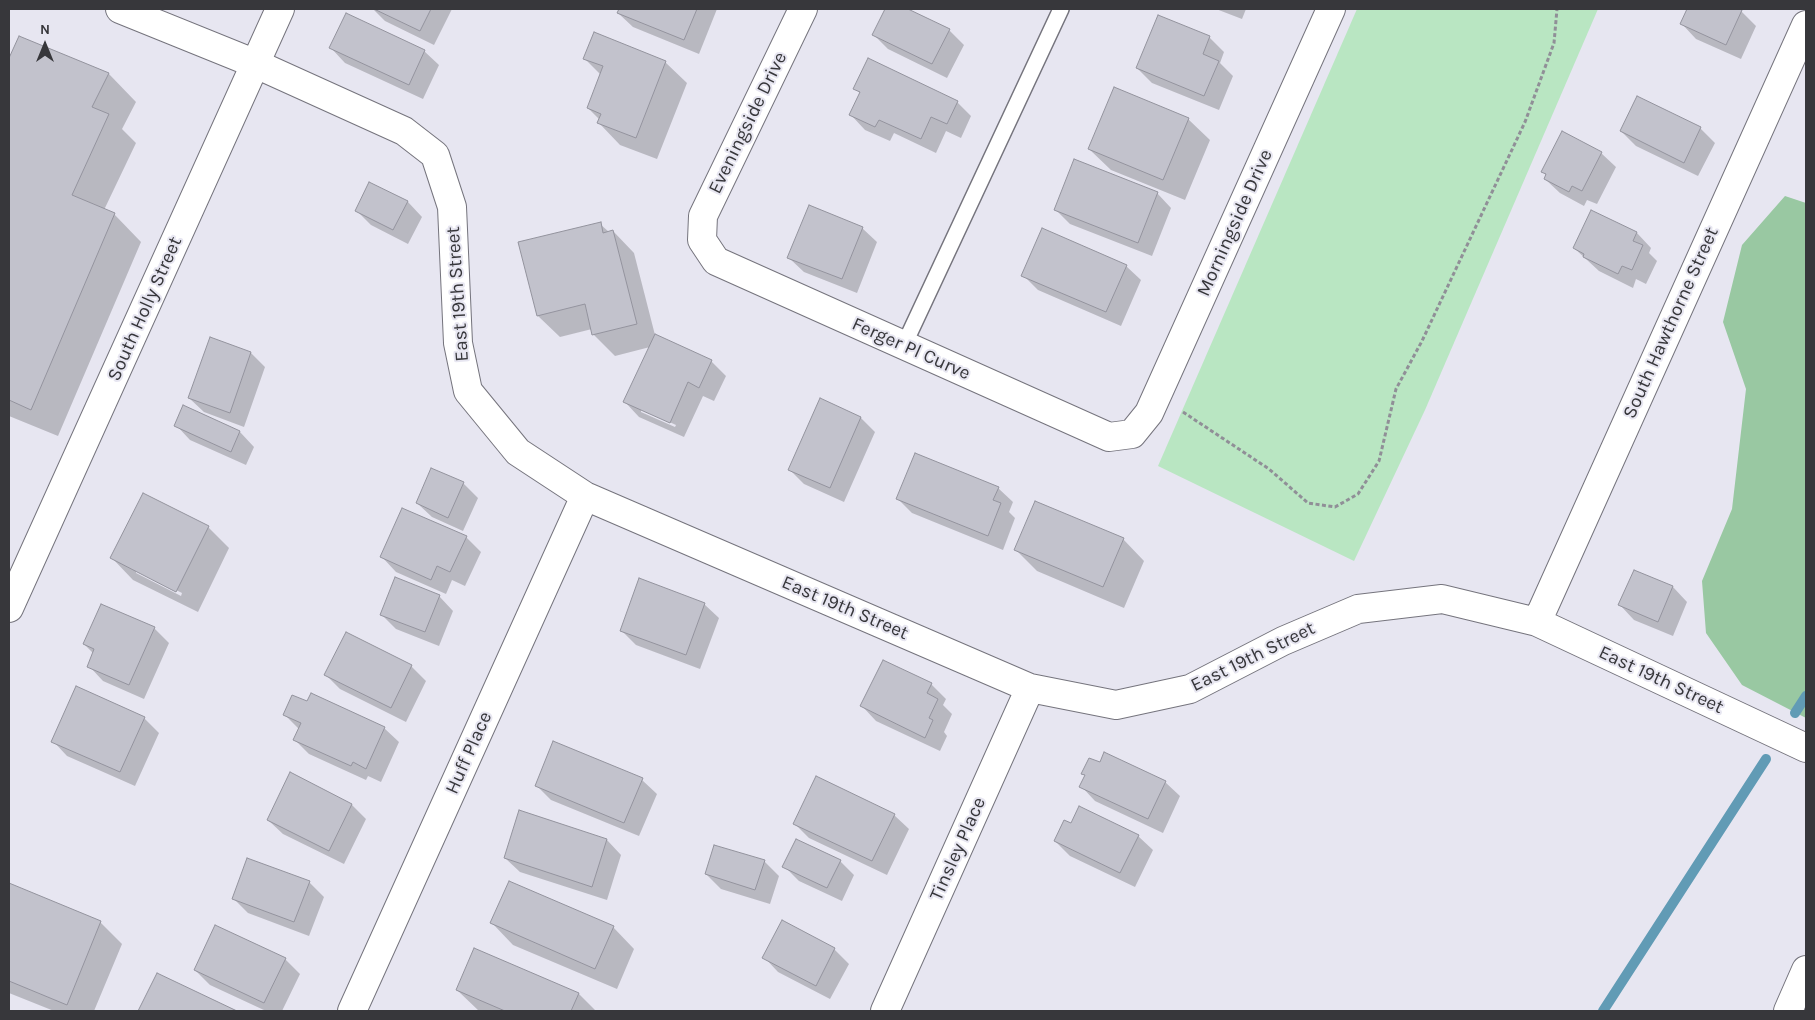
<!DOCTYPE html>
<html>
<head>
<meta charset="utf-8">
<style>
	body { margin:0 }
	#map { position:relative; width:1815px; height:1020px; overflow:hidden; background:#e7e6f1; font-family:Karla,sans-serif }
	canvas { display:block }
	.frame { position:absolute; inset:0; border:10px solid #37373b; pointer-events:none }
	.north { position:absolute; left:20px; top:20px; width:50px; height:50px; -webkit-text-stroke:4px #e7e6f1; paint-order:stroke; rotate:0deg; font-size:14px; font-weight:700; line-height:20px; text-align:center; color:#37373b }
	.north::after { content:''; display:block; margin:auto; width:18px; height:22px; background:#37373b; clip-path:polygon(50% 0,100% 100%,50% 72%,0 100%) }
</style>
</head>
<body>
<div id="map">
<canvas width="1815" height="1020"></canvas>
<div class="frame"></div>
<div class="north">N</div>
</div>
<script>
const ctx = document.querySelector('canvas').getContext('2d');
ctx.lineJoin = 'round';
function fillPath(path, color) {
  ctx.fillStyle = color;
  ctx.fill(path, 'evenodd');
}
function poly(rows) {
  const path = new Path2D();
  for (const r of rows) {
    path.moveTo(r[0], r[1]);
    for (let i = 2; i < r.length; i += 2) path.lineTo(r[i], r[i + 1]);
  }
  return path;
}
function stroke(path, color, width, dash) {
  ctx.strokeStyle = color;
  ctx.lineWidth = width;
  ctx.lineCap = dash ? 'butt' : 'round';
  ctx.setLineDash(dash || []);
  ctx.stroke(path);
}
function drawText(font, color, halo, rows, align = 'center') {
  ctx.font = font + ' Karla,sans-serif';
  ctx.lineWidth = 4;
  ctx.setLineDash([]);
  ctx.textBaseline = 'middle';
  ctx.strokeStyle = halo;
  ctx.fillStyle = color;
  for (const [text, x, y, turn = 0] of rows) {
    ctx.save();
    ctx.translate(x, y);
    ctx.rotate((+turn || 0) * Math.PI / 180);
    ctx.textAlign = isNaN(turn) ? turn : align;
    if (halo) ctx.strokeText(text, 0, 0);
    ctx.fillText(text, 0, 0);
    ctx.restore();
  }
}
const green = poly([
	[1357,9,1598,9,1425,410,1354,561,1158,466]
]);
const forest = poly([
	[1785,196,1806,203,1806,718,1742,685,1706,633,1702,581,1732,509,1746,389,1723,322,1742,245]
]);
const shadow = poly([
	[373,9,452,9,434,45,385,21],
	[620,9,717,9,699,54,633,27,618,13],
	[886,9,906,9,949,30,964,45,947,78,888,49,873,34],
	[1216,9,1246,9,1242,19],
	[1689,9,1736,9,1741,11,1756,26,1741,59,1696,39,1682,24],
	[1159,16,1209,37,1224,52,1220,63,1233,76,1219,110,1152,83,1137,68],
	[19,37,109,74,136,102,122,129,136,143,104,210,114,214,141,242,58,436,9,416,9,61],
	[331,48,424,51,439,65,423,99,345,63],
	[585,59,665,62,687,83,657,159,620,145,599,123,600,120,588,108,601,75],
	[855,88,957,102,971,116,961,138,946,131,936,153,894,133,890,141,865,130,851,115,861,94],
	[1188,119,1210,140,1185,200,1111,170,1089,149],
	[1700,128,1715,143,1698,176,1636,146,1621,131],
	[1601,153,1616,167,1597,204,1587,200,1584,206,1560,193,1545,179,1547,176,1543,172],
	[370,184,408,202,422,217,408,244,371,225,356,210],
	[1157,193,1171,208,1152,256,1070,224,1056,210],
	[1591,212,1637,233,1651,248,1649,253,1657,261,1646,284,1636,279,1633,288,1599,271,1574,248],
	[600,224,609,232,613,231,634,253,655,335,711,361,726,376,714,401,703,396,684,437,639,417,625,402,650,347,615,356,594,335,592,329,560,337,538,316,520,243],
	[641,409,676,425,675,427,641,412],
	[862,228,877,242,857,293,804,272,789,258],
	[1126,266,1141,280,1121,326,1038,290,1023,275],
	[251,353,265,367,244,427,204,412,189,398],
	[820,400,861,418,875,432,844,502,804,484,789,469],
	[184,407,240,432,254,447,246,465,190,440,176,425],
	[463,483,478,498,463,531,432,517,417,503],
	[998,488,1013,502,1009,512,1015,518,1003,550,912,513,898,499],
	[208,527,229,548,198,612,133,580,112,558],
	[136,570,182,593,181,596,136,573],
	[466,537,481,552,465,586,452,580,446,594,396,572,382,557],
	[1123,539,1144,561,1124,608,1037,571,1015,549],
	[1634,571,1673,587,1687,602,1673,636,1634,620,1620,605],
	[439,596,453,611,439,646,396,629,381,614],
	[704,604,719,618,700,669,636,645,621,630],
	[154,628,169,643,144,699,103,681,89,666,94,654,84,644],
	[411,666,426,681,406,722,340,689,326,675],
	[931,684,946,699,943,705,952,714,944,732,947,736,940,751,876,721,862,706],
	[285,715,384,728,399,742,381,782,368,776,366,780,309,754,295,740,299,729],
	[144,718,159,733,135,786,67,756,53,741],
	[1083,773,1165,782,1180,796,1163,833,1095,801,1081,786,1086,776],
	[291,774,352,805,366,819,344,864,283,834,268,820],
	[642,780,657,794,639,836,551,800,536,785],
	[520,812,607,840,621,855,607,900,520,872,505,858],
	[894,815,909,829,887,875,809,838,794,823],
	[1072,825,1138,836,1153,850,1135,887,1070,856,1055,841],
	[764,861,779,876,770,904,721,889,706,874],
	[840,861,854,875,842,901,799,881,784,866],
	[309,882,324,897,309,936,248,913,233,898],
	[9,885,100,922,122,944,94,1011,54,1011,9,993],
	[492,923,613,927,634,949,617,989,513,945],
	[475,949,579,994,596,1011,479,1011,457,990],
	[834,949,849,964,830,999,778,972,764,957],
	[285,959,300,974,282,1011,266,1011,210,985,195,970],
	[158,974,234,1011,140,1011]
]);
const stream = poly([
	[1795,713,1806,696],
	[1603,1011,1766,759]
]);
const building = poly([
	[374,9,431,9,420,31,374,9],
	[619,9,697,9,684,40,617,13,619,9],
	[885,9,908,9,950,29,932,64,872,35,885,9],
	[1687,9,1739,9,1742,10,1726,45,1680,24,1687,9],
	[346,13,425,50,409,85,329,48,346,13],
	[1158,15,1210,36,1203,54,1219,61,1204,96,1136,68,1158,15],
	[594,32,666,61,636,138,597,123,601,114,587,108,603,66,583,59,594,32],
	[19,36,109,73,92,107,109,114,72,195,115,213,31,410,9,400,9,58,19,36],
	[868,58,958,101,947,124,931,117,921,139,879,120,875,127,849,115,860,92,853,89,868,58],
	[1114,87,1189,118,1163,180,1088,149,1114,87],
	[1637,96,1701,127,1684,163,1620,131,1637,96],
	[1562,131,1602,152,1582,191,1572,186,1569,192,1544,179,1546,174,1541,172,1562,131],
	[1074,159,1158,192,1138,243,1054,210,1074,159],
	[369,182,408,201,393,230,355,211,369,182],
	[809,205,863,227,842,279,787,258,809,205],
	[1591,210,1637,232,1633,241,1643,245,1632,270,1622,266,1618,274,1583,257,1584,254,1573,248,1591,210],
	[601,222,603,233,613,230,637,324,592,335,585,304,537,316,518,242,601,222],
	[1042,228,1127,265,1106,312,1021,276,1042,228],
	[655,334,712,360,699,388,688,382,670,423,623,402,655,334],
	[210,337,251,352,230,413,188,398,210,337],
	[820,398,861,417,830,488,788,470,820,398],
	[183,405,240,431,231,452,174,426,183,405],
	[915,453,999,487,993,500,1001,503,988,536,896,499,915,453],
	[431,468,464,482,448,518,416,503,431,468],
	[143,493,209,526,176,592,110,558,143,493],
	[1035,501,1124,538,1103,587,1014,550,1035,501],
	[402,508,467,536,450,572,437,566,431,580,380,557,402,508],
	[1634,570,1673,586,1658,622,1618,605,1634,570],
	[395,577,440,595,425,632,380,615,395,577],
	[639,578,705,603,686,655,620,631,639,578],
	[101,604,155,627,129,685,87,667,94,649,83,644,101,604],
	[346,632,412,665,391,708,324,675,346,632],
	[883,660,932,683,927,693,938,699,929,718,933,720,925,738,860,706,883,660],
	[76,686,145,717,120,772,51,742,76,686],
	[311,693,385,727,366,769,353,762,351,766,293,740,301,723,283,715,292,695,307,701,311,693],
	[553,741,643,778,624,823,535,786,553,741],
	[1104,752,1166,781,1148,819,1079,787,1085,775,1081,774,1089,758,1100,762,1104,752],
	[290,772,352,804,329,851,267,820,290,772],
	[816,776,895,814,872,861,793,824,816,776],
	[1079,806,1139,835,1120,873,1054,841,1064,820,1071,823,1079,806],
	[519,810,607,839,592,887,504,858,519,810],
	[796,839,841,860,827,888,782,867,796,839],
	[714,845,765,860,755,890,705,874,714,845],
	[247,858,310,881,294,922,232,899,247,858],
	[509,881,614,926,595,969,490,923,509,881],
	[9,883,101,921,67,1005,9,981,9,883],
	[782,920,835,948,816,986,762,958,782,920],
	[215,925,286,958,264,1003,194,970,215,925],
	[474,948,579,993,571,1011,505,1011,456,990,474,948],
	[157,973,237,1011,138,1011,157,973]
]);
const path = poly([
	[1183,412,1269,469,1308,503,1335,507,1358,494,1379,461,1396,389,1422,341,1525,122,1554,43,1557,9]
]);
const lane = poly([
	[904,345,1061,9]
]);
const street = poly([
	[120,9,256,64,404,131,435,155,452,207,458,343,468,391,518,452,585,496,1030,688,1116,705,1190,689,1283,641,1358,609,1442,599,1537,622,1806,748],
	[803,9,703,216,702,240,716,261,1109,437,1132,434,1149,413,1331,9],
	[9,608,280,9],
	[1537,622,1806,25],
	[352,1011,585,496],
	[885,1011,1030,688],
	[1788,1011,1806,970]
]);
const streetNames = [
	["Eveningside Drive",748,123,-64],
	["Morningside Drive",1235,223,-66],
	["East 19th Street",458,294,-94],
	["South Holly Street",145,309,-66],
	["South Hawthorne Street",1671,323,-66],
	["Ferger Pl Curve",911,349,24],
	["East 19th Street",845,608,23],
	["East 19th Street",1253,657,-26],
	["East 19th Street",1661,680,25],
	["Huff Place",469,753,-66],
	["Tinsley Place",958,849,-66]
];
fillPath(green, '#b9e6c2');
fillPath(forest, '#99c8a2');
fillPath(shadow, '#0003');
stroke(stream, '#619bb5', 10);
fillPath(building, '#c2c2cc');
stroke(building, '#93939d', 1);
stroke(lane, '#75747d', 18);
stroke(street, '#75747d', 30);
stroke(path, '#908f97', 3, [4, 2.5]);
stroke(lane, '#fff', 15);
stroke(street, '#fff', 28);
drawText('19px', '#37373b', '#e7e6f1', streetNames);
</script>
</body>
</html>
